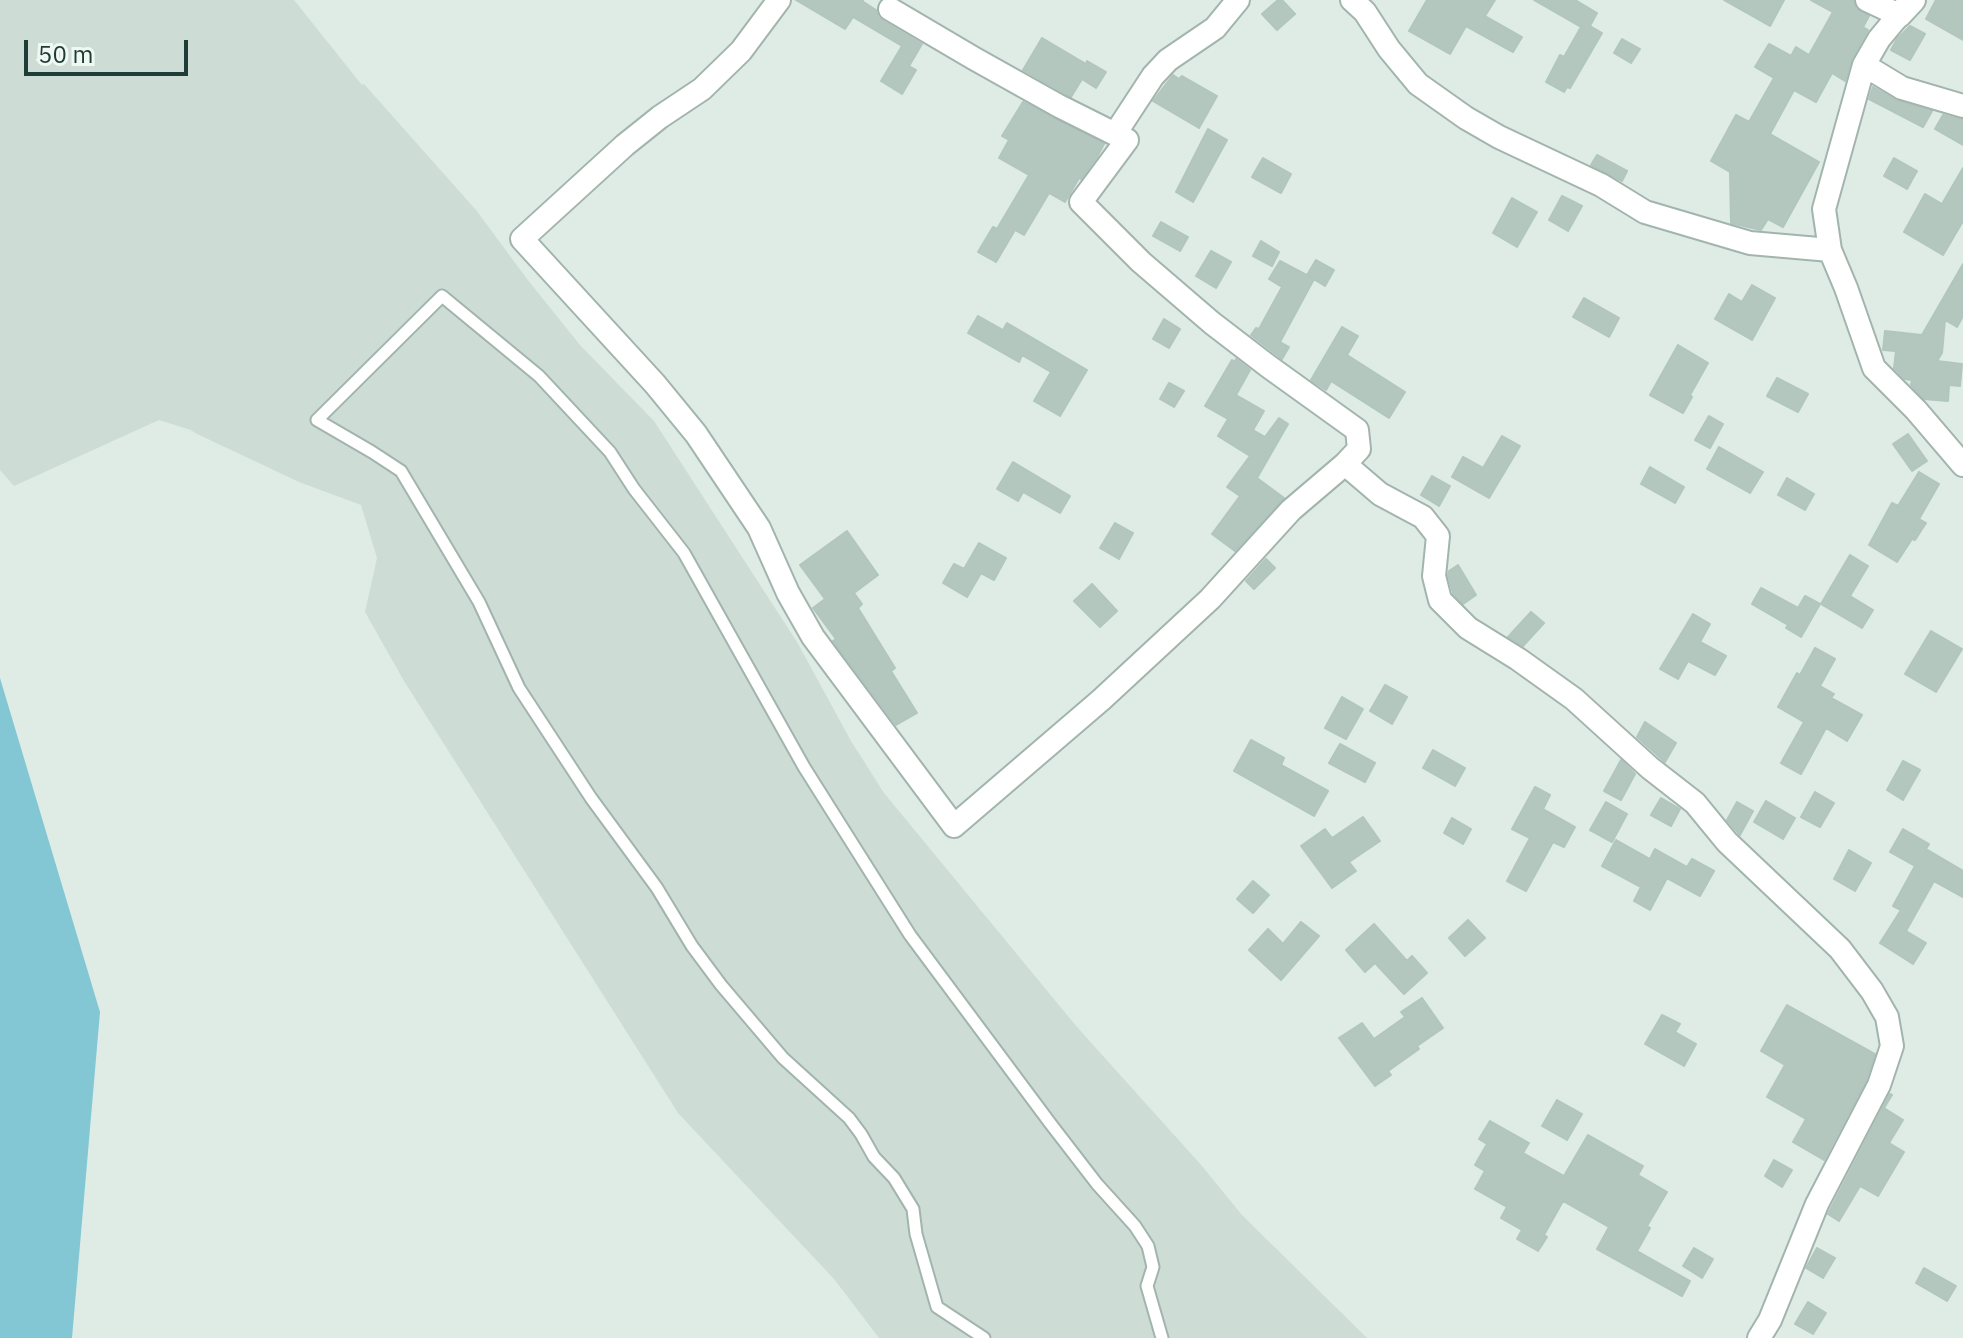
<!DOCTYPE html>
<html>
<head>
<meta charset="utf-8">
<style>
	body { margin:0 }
	#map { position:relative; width:1963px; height:1338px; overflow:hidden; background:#dfece6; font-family:"IBM Plex Sans",sans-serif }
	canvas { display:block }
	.scale { position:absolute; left:24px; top:40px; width:164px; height:36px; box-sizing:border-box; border:4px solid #1f3d36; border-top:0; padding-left:10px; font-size:24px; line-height:28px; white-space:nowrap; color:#1f3d36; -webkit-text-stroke:6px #f0f8f4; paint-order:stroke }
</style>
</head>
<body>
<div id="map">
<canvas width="1963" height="1338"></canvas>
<div class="scale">50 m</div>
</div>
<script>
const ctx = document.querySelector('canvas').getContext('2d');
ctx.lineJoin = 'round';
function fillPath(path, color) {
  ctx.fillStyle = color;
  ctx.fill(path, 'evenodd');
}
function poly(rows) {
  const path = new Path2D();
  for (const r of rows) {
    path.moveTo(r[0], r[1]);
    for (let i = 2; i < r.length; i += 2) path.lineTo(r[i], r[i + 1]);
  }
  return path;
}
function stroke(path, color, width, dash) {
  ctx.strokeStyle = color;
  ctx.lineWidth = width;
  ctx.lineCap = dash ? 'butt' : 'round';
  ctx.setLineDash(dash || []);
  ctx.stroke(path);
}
const built = poly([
	[0,0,294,0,362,85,364,84,476,210,527,279,580,345,654,421,797,642,851,741,884,793,1077,1027,1202,1166,1242,1215,1367,1338,879,1338,834,1279,678,1113,404,681,365,612,377,558,361,505,299,482,195,433,191,430,159,420,14,486,0,470]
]);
const water = poly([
	[0,678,100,1012,72,1338,0,1338]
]);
const building = poly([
	[796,0,863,0,862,1,876,10,878,17,883,21,922,44,909,66,916,70,902,94,881,81,902,46,853,17,845,29,796,0],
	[1278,0,1282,0,1295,14,1277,30,1262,14,1278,0],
	[1427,0,1495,0,1485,16,1522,37,1513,52,1466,26,1450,54,1409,31,1427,0],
	[1534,0,1575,0,1597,13,1590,26,1602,33,1570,88,1567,87,1564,92,1546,82,1560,55,1564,57,1581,27,1534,0],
	[1724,0,1784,0,1770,26,1724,0],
	[1811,0,1853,0,1856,9,1869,16,1863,27,1868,30,1852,58,1845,81,1832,73,1816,102,1794,90,1770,134,1819,162,1783,227,1768,219,1761,230,1731,223,1730,172,1711,161,1736,115,1749,122,1774,78,1755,67,1769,44,1791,56,1796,47,1809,55,1833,12,1811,0],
	[1936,0,1963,0,1963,40,1926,19,1936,0],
	[1910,26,1925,34,1910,60,1891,50,1897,39,1910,26],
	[1042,38,1086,64,1087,61,1106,72,1096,88,1082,79,1071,97,1023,70,1042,38],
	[1622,39,1640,49,1631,63,1614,53,1622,39],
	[1173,75,1179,79,1182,76,1217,96,1199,128,1153,101,1173,75],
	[1873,87,1898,101,1932,111,1923,127,1869,99,1873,87],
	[1023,102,1104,144,1097,157,1081,179,1079,178,1065,202,1049,193,1024,235,1015,230,996,262,978,252,993,227,997,229,1029,175,999,158,1009,140,1002,136,1023,102],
	[1943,115,1963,120,1963,145,1935,129,1943,115],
	[1208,129,1227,140,1193,202,1176,192,1208,129],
	[1597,155,1627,171,1622,181,1591,165,1597,155],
	[1263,158,1291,174,1281,193,1252,177,1263,158],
	[1894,158,1917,171,1907,189,1884,176,1894,158],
	[1963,168,1963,221,1943,255,1904,232,1925,194,1942,204,1963,168],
	[1562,196,1582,206,1568,231,1549,220,1562,196],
	[1512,198,1537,212,1517,247,1493,233,1512,198],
	[1161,222,1188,237,1180,251,1153,236,1161,222],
	[1261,241,1279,252,1272,266,1253,256,1261,241],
	[1211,251,1231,262,1216,288,1196,276,1211,251],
	[1316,260,1334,270,1325,286,1307,275,1316,260],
	[1280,261,1314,279,1280,342,1289,347,1282,359,1251,335,1256,328,1259,329,1282,287,1269,279,1280,261],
	[1963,264,1963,316,1957,327,1945,320,1942,353,1937,361,1962,364,1960,386,1949,385,1948,401,1924,399,1911,385,1912,380,1905,379,1894,368,1896,351,1883,350,1885,331,1922,335,1963,264],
	[1752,285,1775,298,1752,340,1715,319,1729,294,1742,302,1752,285],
	[1584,298,1619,318,1609,337,1573,317,1584,298],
	[978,316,1003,330,1007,323,1087,370,1060,416,1034,401,1051,372,1022,355,1019,362,968,333,978,316],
	[1164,319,1180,329,1169,348,1153,339,1164,319],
	[1342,327,1358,336,1347,355,1405,392,1389,418,1331,381,1326,390,1311,380,1342,327],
	[1678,345,1708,363,1690,395,1692,397,1683,413,1650,395,1678,345],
	[1236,359,1250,370,1236,395,1264,411,1253,430,1265,437,1279,418,1288,424,1257,478,1284,498,1235,551,1212,534,1240,496,1227,487,1250,456,1218,436,1228,419,1205,406,1232,360,1235,362,1236,359],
	[1777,378,1808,394,1798,412,1767,396,1777,378],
	[1169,383,1184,391,1174,407,1160,399,1169,383],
	[1709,416,1723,424,1710,448,1695,440,1709,416],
	[1908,434,1927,461,1912,471,1893,444,1908,434],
	[1502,436,1520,446,1489,498,1452,477,1463,457,1483,468,1502,436],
	[1719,447,1763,472,1750,493,1707,469,1719,447],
	[1013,462,1070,496,1060,513,1023,492,1018,501,997,489,1013,462],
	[1650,467,1684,487,1675,503,1641,484,1650,467],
	[1919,472,1939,484,1919,519,1926,523,1915,540,1912,539,1897,562,1869,545,1892,503,1898,506,1919,472],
	[1432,476,1450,486,1439,506,1421,495,1432,476],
	[1787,478,1814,494,1805,510,1778,495,1787,478],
	[1115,523,1133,533,1119,559,1100,548,1115,523],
	[847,531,878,575,854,593,862,604,858,608,895,668,891,671,917,713,896,725,833,641,836,639,813,608,825,599,800,565,847,531],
	[979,543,1006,558,994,580,981,573,967,597,943,583,954,564,964,569,979,543],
	[1850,555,1868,566,1850,596,1873,610,1862,628,1821,604,1850,555],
	[1266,559,1275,568,1254,589,1246,581,1266,559],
	[1458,565,1476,595,1463,604,1453,593,1448,575,1449,571,1458,565],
	[1092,584,1117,611,1100,627,1074,601,1092,584],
	[1761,588,1798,608,1805,596,1820,604,1801,637,1786,628,1788,625,1752,604,1761,588],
	[1531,612,1544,623,1523,646,1508,637,1531,612],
	[1693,614,1710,624,1700,642,1726,656,1715,675,1688,661,1678,679,1660,669,1693,614],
	[1931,631,1962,649,1936,692,1905,674,1931,631],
	[1815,648,1835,659,1820,686,1834,694,1831,698,1862,715,1847,741,1826,728,1801,774,1781,763,1804,722,1778,707,1797,673,1800,675,1815,648],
	[1385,685,1407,697,1392,724,1370,711,1385,685],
	[1342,697,1363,709,1346,739,1325,728,1342,697],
	[1645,722,1676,743,1665,762,1637,737,1645,722],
	[1251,740,1284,758,1281,765,1328,791,1314,816,1234,771,1251,740],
	[1340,744,1375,763,1365,782,1329,763,1340,744],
	[1433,750,1465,768,1455,786,1423,768,1433,750],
	[1621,760,1635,774,1621,800,1604,791,1621,760],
	[1903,761,1920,770,1903,800,1887,790,1903,761],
	[1535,787,1550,795,1543,809,1575,827,1564,847,1553,842,1526,891,1507,881,1530,838,1512,829,1535,787],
	[1815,792,1834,803,1820,827,1801,817,1815,792],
	[1661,798,1680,809,1671,826,1651,815,1661,798],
	[1766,801,1795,818,1783,839,1754,822,1766,801],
	[1606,802,1627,814,1612,842,1590,830,1606,802],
	[1737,802,1753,811,1740,835,1727,820,1737,802],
	[1363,817,1380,841,1349,862,1356,871,1332,888,1301,846,1325,829,1332,838,1363,817],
	[1452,818,1471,829,1463,844,1444,833,1452,818],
	[1903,829,1929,844,1926,849,1963,871,1963,897,1934,881,1906,931,1926,943,1913,964,1880,943,1901,910,1893,906,1915,866,1890,852,1903,829],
	[1616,840,1650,859,1655,849,1687,867,1692,859,1714,871,1700,896,1667,878,1650,910,1634,901,1641,887,1602,866,1616,840],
	[1849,850,1871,863,1855,891,1834,879,1849,850],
	[1253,881,1269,895,1253,913,1237,899,1253,881],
	[1468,920,1485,938,1465,956,1449,938,1468,920],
	[1301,922,1319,936,1281,980,1249,950,1268,929,1283,944,1301,922],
	[1374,924,1407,961,1412,956,1427,973,1404,994,1375,963,1365,972,1346,950,1374,924],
	[1422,998,1443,1028,1417,1046,1419,1049,1388,1071,1391,1075,1375,1086,1339,1038,1362,1023,1374,1039,1405,1017,1401,1012,1422,998],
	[1787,1005,1875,1054,1866,1080,1824,1160,1793,1142,1806,1119,1767,1097,1785,1065,1761,1051,1787,1005],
	[1662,1015,1680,1024,1675,1032,1696,1044,1684,1066,1645,1044,1662,1015],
	[1890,1094,1892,1095,1884,1108,1903,1120,1889,1143,1904,1152,1878,1196,1860,1186,1839,1221,1828,1214,1890,1094],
	[1557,1100,1582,1114,1567,1140,1542,1126,1557,1100],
	[1490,1121,1529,1143,1523,1153,1564,1176,1588,1135,1643,1166,1638,1175,1667,1192,1647,1226,1650,1228,1637,1251,1690,1281,1682,1296,1597,1249,1609,1227,1563,1201,1544,1235,1547,1237,1538,1251,1517,1239,1522,1230,1501,1218,1507,1207,1475,1189,1485,1171,1475,1165,1487,1144,1479,1139,1490,1121],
	[1774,1160,1792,1170,1782,1187,1765,1176,1774,1160],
	[1694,1248,1713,1259,1702,1278,1683,1266,1694,1248],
	[1817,1248,1835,1258,1823,1278,1806,1268,1817,1248],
	[1924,1268,1956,1286,1947,1301,1916,1283,1924,1268],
	[1808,1302,1826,1313,1813,1334,1795,1324,1808,1302]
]);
const service = poly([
	[984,1338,937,1307,916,1234,913,1209,894,1178,874,1157,861,1134,849,1118,783,1058,721,985,692,946,657,888,591,798,519,688,479,602,401,471,372,452,317,420,442,296,539,376,610,452,634,489,684,553,804,767,910,935,1050,1123,1097,1184,1135,1226,1148,1246,1153,1267,1147,1286,1162,1338]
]);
const minor = poly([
	[779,0,741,51,702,89,660,117,625,145,522,239,655,384,696,434,759,528,788,593,813,637,954,826,1101,700,1210,599,1291,510,1345,464,1359,449,1357,430,1268,366,1212,323,1141,262,1081,202,1127,140,1059,106,975,59,890,9],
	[1352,0,1365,12,1389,49,1418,84,1466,118,1499,137,1601,185,1645,212,1750,243,1830,250],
	[1867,0,1899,15,1879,39,1864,65,1824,209,1830,250,1846,288,1874,368,1916,410,1963,465],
	[1864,65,1902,88,1963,106],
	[1115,134,1153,76,1168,60,1215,28,1238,0],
	[1345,464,1380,494,1423,517,1438,536,1434,576,1440,600,1468,628,1518,659,1574,699,1650,768,1695,803,1727,842,1840,949,1872,991,1887,1017,1892,1046,1879,1085,1817,1204,1770,1320,1759,1338]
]);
const tertiary = poly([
	[1899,15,1913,0]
]);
fillPath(built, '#cddcd5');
fillPath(water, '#83c7d5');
fillPath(building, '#b4c7bf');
stroke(building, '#b1c6be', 2);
stroke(service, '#a2b4ae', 15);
stroke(minor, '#a2b4ae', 26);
stroke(tertiary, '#a2b4ae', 28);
stroke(service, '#fff', 11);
stroke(minor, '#fff', 22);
stroke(tertiary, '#fff', 24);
</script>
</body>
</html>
